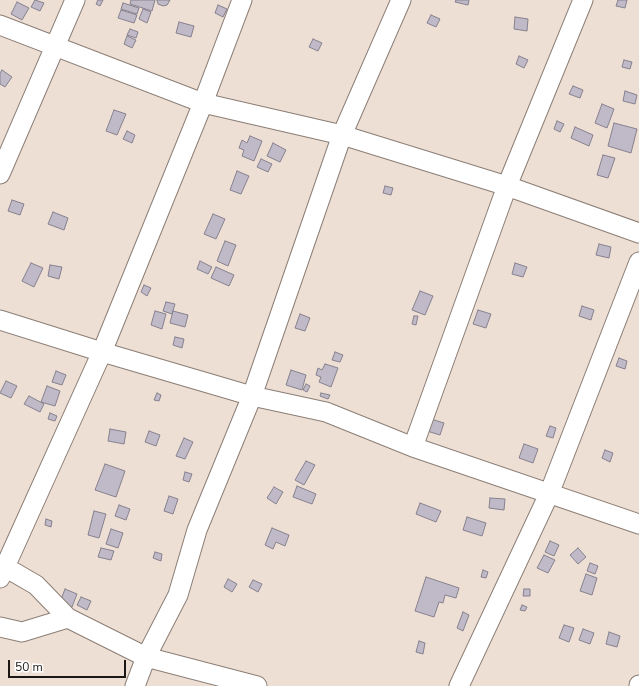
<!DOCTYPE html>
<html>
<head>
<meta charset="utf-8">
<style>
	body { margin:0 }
	#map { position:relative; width:639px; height:686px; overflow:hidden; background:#eedfd5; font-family:"Nunito Sans",sans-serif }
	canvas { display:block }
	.scale { position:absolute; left:8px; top:660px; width:118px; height:18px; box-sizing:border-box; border:2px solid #1c1714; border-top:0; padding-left:5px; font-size:12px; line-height:14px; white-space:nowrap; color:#1c1714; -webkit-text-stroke:3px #fff; paint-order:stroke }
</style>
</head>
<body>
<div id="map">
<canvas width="639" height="686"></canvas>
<div class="scale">50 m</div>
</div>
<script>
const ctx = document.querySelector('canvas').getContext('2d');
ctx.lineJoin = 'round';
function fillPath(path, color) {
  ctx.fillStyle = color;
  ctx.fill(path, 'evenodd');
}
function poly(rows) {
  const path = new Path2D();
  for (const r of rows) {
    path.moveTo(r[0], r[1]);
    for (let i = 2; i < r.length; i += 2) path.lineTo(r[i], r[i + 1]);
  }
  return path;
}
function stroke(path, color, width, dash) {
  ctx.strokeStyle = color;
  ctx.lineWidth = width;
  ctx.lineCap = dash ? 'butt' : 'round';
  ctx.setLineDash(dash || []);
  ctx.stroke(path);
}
const building = poly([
	[35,0,44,3,40,11,31,7,35,0],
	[98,0,103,0,100,6,96,4,98,0],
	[131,0,155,0,152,11,130,4,131,0],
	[157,0,170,0,167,5,163,6,158,4,157,0],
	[456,0,469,0,468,5,455,2,456,0],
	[618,0,627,0,625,8,616,6,618,0],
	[17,2,29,8,22,20,11,14,17,2],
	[123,3,139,8,137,14,121,9,123,3],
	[218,5,227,9,223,17,215,13,218,5],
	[143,9,151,12,147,23,139,19,143,9],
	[121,10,137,15,134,23,118,18,121,10],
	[431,15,440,19,436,27,427,23,431,15],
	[515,17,528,19,527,31,514,29,515,17],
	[179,22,194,26,191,37,176,33,179,22],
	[130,29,138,32,136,38,127,35,130,29],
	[127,36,136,40,132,48,124,44,127,36],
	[313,39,322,43,318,51,309,47,313,39],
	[519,56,528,60,524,68,516,64,519,56],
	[624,60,632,62,630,69,622,67,624,60],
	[2,70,12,77,5,87,0,84,0,73,2,70],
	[573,86,583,90,580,98,569,94,573,86],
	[625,91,637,95,635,104,623,101,625,91],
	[602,104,614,109,607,128,595,123,602,104],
	[114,110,126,114,117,135,106,131,114,110],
	[557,121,564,124,560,132,554,129,557,121],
	[614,123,637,129,631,153,608,146,614,123],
	[575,127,593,135,589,146,571,138,575,127],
	[127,131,135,135,132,143,123,139,127,131],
	[250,136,262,141,254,161,242,156,244,150,239,148,242,140,247,143,250,136],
	[273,143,286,150,280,162,267,156,273,143],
	[603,155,615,158,608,178,597,175,603,155],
	[261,159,272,164,268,172,257,167,261,159],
	[237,171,249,176,241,194,230,190,237,171],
	[385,186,393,188,391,195,383,193,385,186],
	[12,200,24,204,20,215,8,211,12,200],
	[53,212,68,218,64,230,48,224,53,212],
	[213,214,225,219,216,239,204,234,213,214],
	[225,241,236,245,228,266,217,261,225,241],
	[599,244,611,247,609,258,596,255,599,244],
	[200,261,212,267,208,274,197,269,200,261],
	[31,263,43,268,34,287,22,281,31,263],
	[515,263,527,267,523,277,512,274,515,263],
	[50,265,62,267,59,279,48,276,50,265],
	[216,267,234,275,229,286,211,278,216,267],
	[144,285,151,288,147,296,141,292,144,285],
	[420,291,433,296,425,315,412,310,420,291],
	[166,302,175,304,172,314,163,311,166,302],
	[582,306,594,310,591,320,579,316,582,306],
	[478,310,491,314,486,328,473,324,478,310],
	[155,311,166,314,162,329,151,325,155,311],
	[173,311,188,315,185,327,170,323,173,311],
	[300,314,310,318,305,331,295,328,300,314],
	[414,316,418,316,416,325,412,324,414,316],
	[175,337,184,339,182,348,173,345,175,337],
	[335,352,343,355,340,362,332,360,335,352],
	[619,358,627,361,625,369,616,366,619,358],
	[325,364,338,368,331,387,319,382,321,377,316,375,318,368,322,370,325,364],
	[291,370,306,375,302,390,286,385,291,370],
	[56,371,66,375,62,385,52,382,56,371],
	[6,381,17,386,11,398,0,393,6,381],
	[306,384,310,386,307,392,303,390,306,384],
	[47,386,60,391,55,406,41,402,47,386],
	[157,393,161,395,159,401,154,400,157,393],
	[321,393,330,395,328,399,320,396,321,393],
	[29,396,44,404,40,412,24,404,29,396],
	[50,413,57,416,55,421,48,419,50,413],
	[431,419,444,423,440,435,427,431,431,419],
	[550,426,556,428,553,438,546,436,550,426],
	[110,429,126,432,124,444,108,441,110,429],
	[149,431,160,435,156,446,145,442,149,431],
	[184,438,193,442,185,459,176,456,184,438],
	[524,444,538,449,533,463,519,458,524,444],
	[605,450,613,453,610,462,602,458,605,450],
	[306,461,315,465,304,485,295,480,306,461],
	[105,464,125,471,116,497,95,490,105,464],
	[185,472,192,474,189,482,183,480,185,472],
	[297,486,316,494,312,504,293,497,297,486],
	[274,487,283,492,276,504,267,498,274,487],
	[169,496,178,499,173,514,164,511,169,496],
	[490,498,505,499,504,510,489,508,490,498],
	[420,503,441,511,436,522,416,514,420,503],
	[119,505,130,509,126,520,115,516,119,505],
	[94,511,106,514,99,538,88,535,94,511],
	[467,517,486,523,482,536,463,530,467,517],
	[46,519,52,521,51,527,45,525,46,519],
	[272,528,289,535,285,546,276,542,273,549,265,545,272,528],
	[111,529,123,533,118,548,106,544,111,529],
	[550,541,559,545,554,556,545,552,550,541],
	[101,548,114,551,111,560,98,557,101,548],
	[578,548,586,557,578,564,570,555,578,548],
	[155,552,162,554,161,561,153,558,155,552],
	[544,555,555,560,548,573,537,568,544,555],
	[590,563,598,566,595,574,587,571,590,563],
	[483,570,488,572,486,578,481,577,483,570],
	[586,574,597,578,592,595,580,591,586,574],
	[426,577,459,588,456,598,445,595,443,603,439,602,434,617,415,611,426,577],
	[228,579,237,584,232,592,224,587,228,579],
	[253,580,262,584,258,592,249,587,253,580],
	[65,589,77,594,72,607,60,602,65,589],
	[524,589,530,589,530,596,523,596,524,589],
	[81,597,91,601,87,610,77,605,81,597],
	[522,605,527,607,525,611,520,610,522,605],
	[463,612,469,615,463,631,457,628,463,612],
	[564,625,574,628,569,642,559,638,564,625],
	[583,629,594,633,590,644,579,640,583,629],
	[609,632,620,636,617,647,606,644,609,632],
	[419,641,425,643,423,654,416,652,419,641]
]);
const minor = poly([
	[0,25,203,103,342,135,507,186,639,233],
	[0,174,75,0],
	[0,320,102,352,252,396,326,412,413,447,639,524],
	[413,447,507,186,583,0],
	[5,567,36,585,68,618],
	[0,578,102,352,203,103,242,0],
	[0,627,22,632,68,618,146,657,257,686],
	[135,686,146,657,178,595,197,530,252,396,342,135,401,0],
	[459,686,549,494,639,262],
	[639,686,639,685]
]);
fillPath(building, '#c0bac8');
stroke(building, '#86818e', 1);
stroke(minor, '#8b7e75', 21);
stroke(minor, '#fff', 19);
</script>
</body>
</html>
